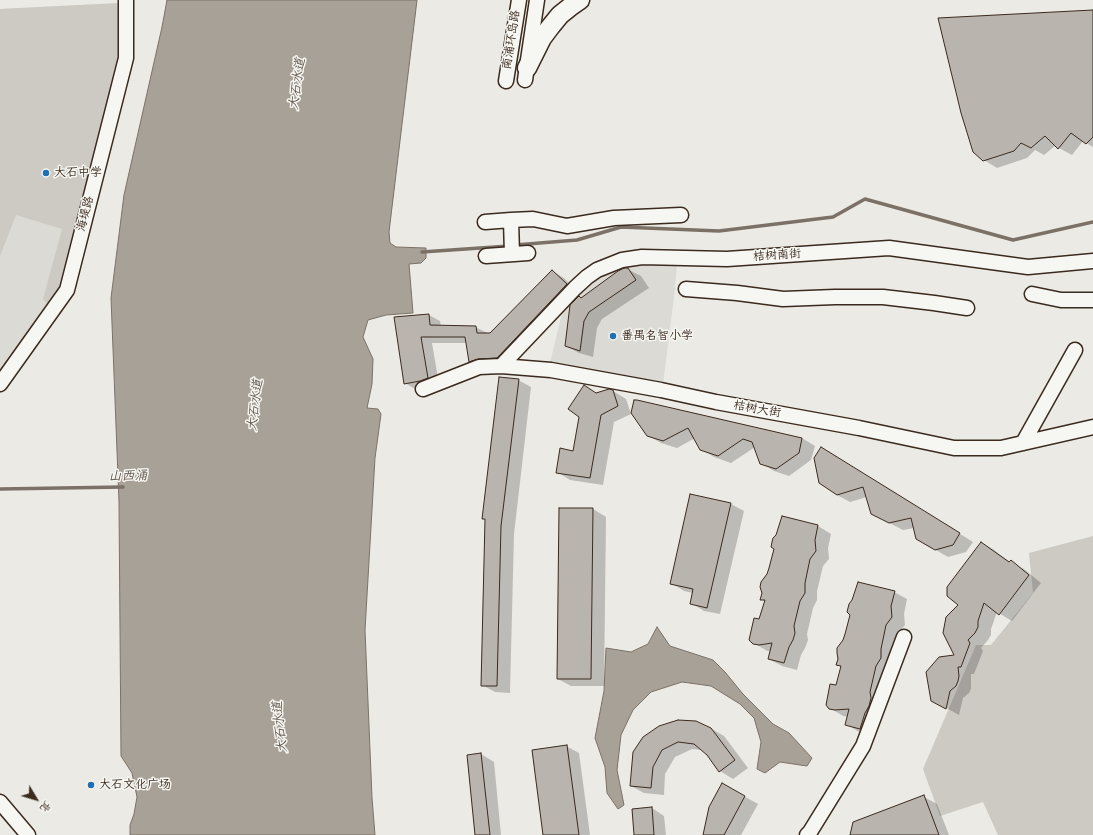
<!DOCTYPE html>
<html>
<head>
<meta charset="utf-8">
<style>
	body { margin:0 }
	#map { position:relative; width:1093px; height:835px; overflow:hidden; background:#ebeae5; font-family:Mynerve,"LXGW WenKai TC",sans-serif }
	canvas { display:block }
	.north { position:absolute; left:16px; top:779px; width:40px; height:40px; -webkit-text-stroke:3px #f6f6f2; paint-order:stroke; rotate:128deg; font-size:11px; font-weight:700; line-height:16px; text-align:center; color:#3b2a1e }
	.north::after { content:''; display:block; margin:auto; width:14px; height:18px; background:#3b2a1e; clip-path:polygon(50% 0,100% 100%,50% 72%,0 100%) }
</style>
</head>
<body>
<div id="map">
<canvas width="1093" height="835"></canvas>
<div class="north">北</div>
</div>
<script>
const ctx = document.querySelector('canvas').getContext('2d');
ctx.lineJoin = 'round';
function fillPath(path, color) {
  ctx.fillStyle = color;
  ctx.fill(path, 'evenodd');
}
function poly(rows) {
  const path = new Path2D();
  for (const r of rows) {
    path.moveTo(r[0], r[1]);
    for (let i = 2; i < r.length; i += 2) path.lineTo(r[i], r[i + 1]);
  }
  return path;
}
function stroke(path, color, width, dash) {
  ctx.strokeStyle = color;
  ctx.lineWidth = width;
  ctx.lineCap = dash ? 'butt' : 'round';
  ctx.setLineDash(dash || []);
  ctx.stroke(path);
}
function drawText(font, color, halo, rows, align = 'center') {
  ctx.font = font + ' Mynerve,"LXGW WenKai TC",sans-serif';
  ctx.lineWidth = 3;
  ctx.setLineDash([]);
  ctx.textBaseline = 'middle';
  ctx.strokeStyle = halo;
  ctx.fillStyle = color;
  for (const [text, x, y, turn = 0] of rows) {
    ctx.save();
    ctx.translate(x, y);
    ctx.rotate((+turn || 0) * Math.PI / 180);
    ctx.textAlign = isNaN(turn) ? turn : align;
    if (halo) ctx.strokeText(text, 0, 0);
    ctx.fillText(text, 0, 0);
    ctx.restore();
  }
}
const built = poly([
	[120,3,62,289,0,380,0,9],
	[677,262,675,289,663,384,550,363,563,309,577,291,616,265]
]);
const green = poly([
	[120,3,121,58,62,289,49,306,43,299,62,229,16,215,0,256,0,9],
	[1093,536,1093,835,998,835,983,802,940,816,923,769,976,645,991,645,1033,593,1029,553]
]);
const water = poly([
	[167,0,417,0,389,232,390,243,396,247,426,248,426,258,421,263,409,264,413,313,386,315,368,320,363,337,373,359,372,384,367,408,378,409,381,414,375,458,365,630,372,798,375,835,130,835,130,825,134,814,137,797,132,773,121,756,119,502,111,298,124,195,162,27,167,0],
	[657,627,670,646,713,660,725,672,743,694,773,724,789,733,812,758,807,766,780,762,765,773,757,769,761,742,754,718,740,704,711,686,682,682,651,692,633,710,621,735,617,770,624,805,618,809,607,793,605,767,595,738,604,691,606,648,631,652,648,644,657,627]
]);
const shadow = poly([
	[1093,11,1093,147,1083,141,1072,155,1059,148,1056,145,1044,155,1035,150,1027,158,997,168,984,160],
	[627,269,641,276,649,288,602,319,597,328,593,357,579,353,566,346,581,299],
	[552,271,564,278,577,291,509,364,481,367,470,361,467,343,432,343,439,384,417,390,405,383,396,318,429,315,440,321,441,326,475,327,490,334],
	[518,380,531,387,514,534,510,693,495,692,482,685,486,520,483,518],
	[613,391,626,399,631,414,614,422,603,485,570,480,557,472,574,452,580,416,597,394],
	[632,413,802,438,815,446,811,460,789,476,774,471,761,463,755,447,731,463,714,457,701,449,695,438,677,448,661,443,647,435],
	[834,456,973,542,966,552,948,557,917,539,914,528,903,530,872,514,867,497,850,502,837,495],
	[691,495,731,504,744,511,720,614,704,611,691,603,693,593,684,591,671,583],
	[593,509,606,517,604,686,571,686,558,679],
	[782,517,818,526,831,534,828,548,829,559,823,566,817,591,817,600,813,608,807,634,808,640,805,648,801,655,797,670,782,666,769,659,771,651,767,651,754,643,766,602,761,599],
	[982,543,994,550,1010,562,1024,569,1041,583,1012,621,997,612,991,629,991,635,988,640,981,648,983,651,974,674,971,674,971,689,969,693,963,698,959,715,932,700,955,656,960,605],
	[894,592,907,599,904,614,905,625,899,632,873,736,859,732,846,724,848,717,843,716,830,708,842,667,838,665],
	[710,728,724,736,748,768,733,779,720,771,708,755,703,750,692,749,675,757,665,774,664,795,644,793,631,786,634,753],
	[566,746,579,753,590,835,544,835],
	[481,754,494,762,501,835,476,835],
	[722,784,758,804,741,835,704,835],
	[924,797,937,804,949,835,851,835],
	[652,808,664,816,666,835,635,835]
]);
const stream = poly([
	[515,245,577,240,621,227,719,231,833,217,865,199,1013,240,1093,222],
	[422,252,509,246],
	[0,489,123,487]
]);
const building = poly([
	[1093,10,1093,137,1086,144,1071,133,1058,149,1045,136,1031,148,1021,143,1014,151,983,161,973,152,961,113,938,18,1093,10],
	[624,268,628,268,636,280,589,312,584,321,580,351,565,346,570,305,579,296,581,298,618,271,624,268],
	[552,270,567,284,497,358,478,359,469,362,465,337,421,337,428,378,420,381,404,384,394,317,429,314,430,325,476,326,477,333,490,333,552,270],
	[499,377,519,379,501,526,497,686,481,686,485,519,482,519,499,377],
	[584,385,596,393,609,389,613,390,618,406,601,415,590,478,556,473,560,448,573,451,579,417,568,409,584,385],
	[634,400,637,400,802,438,799,453,776,469,760,464,752,442,743,439,718,456,700,450,688,428,663,441,647,436,631,413,634,400],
	[821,447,960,533,953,545,935,550,916,539,911,518,889,523,871,514,863,487,837,495,819,483,814,458,821,447],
	[690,494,731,503,707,608,690,604,693,589,670,584,690,494],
	[559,508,593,508,591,679,557,679,559,508],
	[782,516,818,525,815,540,816,551,810,559,805,583,805,593,800,601,794,626,795,633,793,640,789,647,784,663,768,659,772,643,759,645,753,644,749,640,754,618,759,619,765,600,760,600,762,593,760,587,761,582,767,574,769,568,774,549,771,547,772,542,773,538,776,535,782,516],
	[981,542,1009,562,1011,560,1029,575,999,615,984,603,978,621,978,627,975,633,968,640,970,643,961,667,958,667,959,676,958,681,956,686,950,691,946,709,931,701,926,672,939,657,954,655,943,633,946,617,958,605,947,596,947,587,981,542],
	[858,582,895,591,891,606,892,617,886,625,881,649,881,658,876,666,870,692,871,698,869,706,865,713,860,729,845,725,849,709,835,710,829,709,826,705,830,684,836,685,841,666,836,665,838,659,837,653,837,648,843,640,845,634,850,615,847,612,849,604,852,600,858,582],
	[678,720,696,721,711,728,735,760,719,772,707,755,694,744,678,742,662,750,653,767,651,788,630,786,633,752,643,737,659,726,678,720],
	[567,745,579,835,543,835,532,750,567,745],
	[481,753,490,835,475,835,467,755,481,753],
	[722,783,745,796,724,835,703,835,709,807,722,783],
	[924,795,939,835,850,835,853,822,924,795],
	[652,807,654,835,634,835,632,809,652,807]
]);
const minor = poly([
	[525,80,537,0],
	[506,81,519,0],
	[511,220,512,254],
	[485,222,511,220,533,219,567,226,614,218,681,215],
	[486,256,528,253],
	[686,289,737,293,783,299,835,297,883,297,934,303,967,308],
	[1032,294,1061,300,1093,300],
	[501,366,575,288,587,277,597,270,622,260,642,257,727,259,889,248,1028,267,1093,261],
	[0,384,67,290,126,58,126,0],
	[423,389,479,367,501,366,551,370,661,390,716,402,859,428,954,448,1001,448,1093,427],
	[1023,443,1075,350],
	[0,802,28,835],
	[807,835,810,832,863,746,904,637]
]);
const major = poly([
	[527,68,542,38,551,26,560,15,570,7,580,0]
]);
const markers = [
	[46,173,4,"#1f6fb2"],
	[613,336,4,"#1f6fb2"],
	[91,785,4,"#1f6fb2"]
];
const streetNames = [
	["南浦环岛路",512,40,-81],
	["海堤路",86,214,-76],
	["桔树南街",777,256,-4],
	["桔树大街",757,410,10]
];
const poiNames = [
	["大石中学",54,173],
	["番禺名智小学",621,336],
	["大石文化广场",99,785]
];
const waterNames = [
	["大石水道",298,84,-82],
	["大石水道",256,405,-83],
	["山西涌",128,477,-1],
	["大石水道",281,727,-96]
];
fillPath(built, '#dcdad4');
fillPath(green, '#cdcac4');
fillPath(water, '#a8a198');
stroke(water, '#7c7167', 1);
fillPath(shadow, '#0003');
stroke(stream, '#7c7167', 3.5);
fillPath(building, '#bab4ae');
stroke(building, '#3b2a1e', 1);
stroke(minor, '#3b2a1e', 17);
stroke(major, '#3b2a1e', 21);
stroke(minor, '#f6f6f2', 14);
stroke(major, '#f6f6f2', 18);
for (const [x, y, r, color] of markers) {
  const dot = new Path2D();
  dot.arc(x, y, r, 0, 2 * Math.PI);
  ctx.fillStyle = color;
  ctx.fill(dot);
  stroke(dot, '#f6f6f2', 1.5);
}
drawText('12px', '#3b2a1e', '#f6f6f2', streetNames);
drawText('12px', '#3b2a1e', '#f6f6f2', poiNames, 'left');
drawText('italic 13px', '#615449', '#f6f6f2', waterNames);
</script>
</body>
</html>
